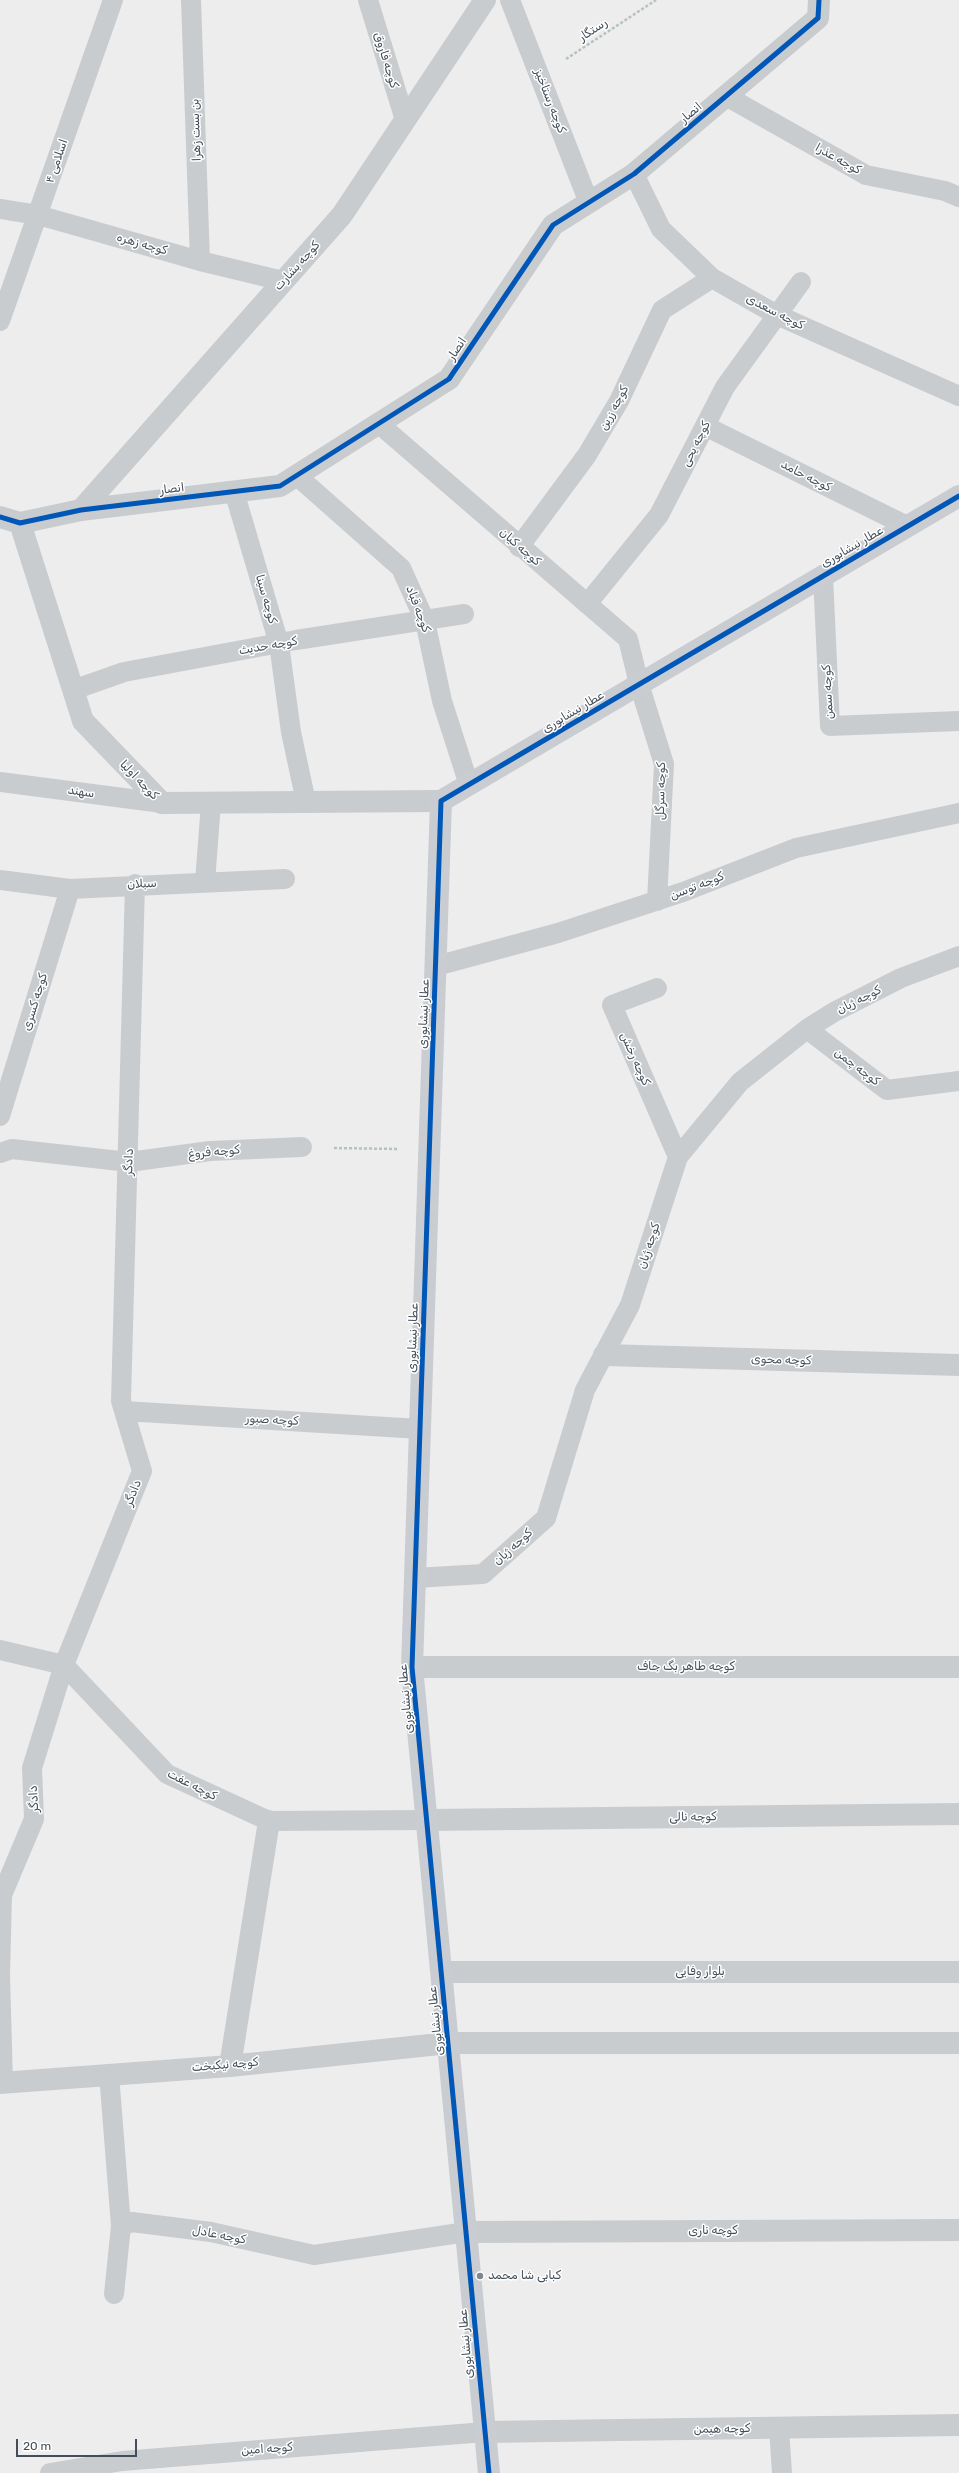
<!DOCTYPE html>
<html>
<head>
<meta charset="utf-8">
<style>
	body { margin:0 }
	#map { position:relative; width:959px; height:2473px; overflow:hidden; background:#eeeded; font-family:Rubik,sans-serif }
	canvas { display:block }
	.scale { position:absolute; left:16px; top:2439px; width:121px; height:18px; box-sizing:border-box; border:2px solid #434e5a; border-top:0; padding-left:5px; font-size:12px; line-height:14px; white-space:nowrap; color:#434e5a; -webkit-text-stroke:3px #fff; paint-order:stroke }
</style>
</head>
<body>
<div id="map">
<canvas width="959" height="2473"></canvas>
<div class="scale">20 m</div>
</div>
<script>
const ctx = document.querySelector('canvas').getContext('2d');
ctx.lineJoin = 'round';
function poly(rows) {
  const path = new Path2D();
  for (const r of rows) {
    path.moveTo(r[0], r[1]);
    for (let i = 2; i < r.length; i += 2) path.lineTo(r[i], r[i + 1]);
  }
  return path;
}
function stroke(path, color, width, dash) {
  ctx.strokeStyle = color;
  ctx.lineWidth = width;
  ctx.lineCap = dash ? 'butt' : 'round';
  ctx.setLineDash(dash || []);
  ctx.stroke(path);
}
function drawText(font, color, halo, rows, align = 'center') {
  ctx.font = font + ' Rubik,"Noto Naskh Arabic",sans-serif';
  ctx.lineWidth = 3;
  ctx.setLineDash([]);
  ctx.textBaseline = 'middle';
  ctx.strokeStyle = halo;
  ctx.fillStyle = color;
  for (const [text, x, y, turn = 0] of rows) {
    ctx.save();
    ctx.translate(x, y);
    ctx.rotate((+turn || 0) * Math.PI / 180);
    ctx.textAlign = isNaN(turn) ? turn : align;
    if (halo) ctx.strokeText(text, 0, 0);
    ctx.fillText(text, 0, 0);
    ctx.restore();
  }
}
const path = poly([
	[566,59,656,0],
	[334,1148,397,1149]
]);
const lane = poly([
	[191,0,200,261],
	[368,0,405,120],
	[510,0,589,203],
	[726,96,866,175,945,191,959,197],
	[634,174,661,229,712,278,777,315,959,396],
	[0,209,38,215,200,261,283,281],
	[0,321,113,0],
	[378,423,628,639,639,684,664,764,657,901],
	[705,426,907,526],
	[296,475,401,568,425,621,442,701,469,785],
	[234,491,279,644,291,732,306,802],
	[519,547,587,455,619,401,662,310,712,278],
	[823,576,830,726,959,721],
	[587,604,659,515,725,387,801,282],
	[73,690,124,672,296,640,464,614],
	[0,782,162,803],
	[0,880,70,889,285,879],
	[205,882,211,803],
	[436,966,558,933,683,892,796,848,959,813],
	[657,988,612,1005,678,1157],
	[807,1029,887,1090,959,1081],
	[0,1116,70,889],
	[0,1153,12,1149,129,1162,210,1151,302,1147],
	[124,1411,420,1429],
	[415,1578,483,1574,546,1518,585,1390,630,1305,678,1157,740,1082,807,1029,834,1012,901,978,959,956],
	[0,1650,64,1665,167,1774,269,1821,427,1820],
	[109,2074,121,2226,132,2222,211,2232,314,2255,466,2232],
	[3,2082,0,1975,2,1895,34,1819,32,1768,64,1665,142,1471,121,1401,135,884],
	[114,2294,121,2226],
	[779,2428,782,2473],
	[50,2473,122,2461,485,2432]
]);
const street = poly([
	[81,510,342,215,485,0],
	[0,517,20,523,81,510,280,486,449,379,553,225,634,174,818,18,819,0],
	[20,523,83,721,162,803,441,801],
	[604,1355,959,1365],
	[412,1667,959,1667],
	[427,1820,959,1814],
	[442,1972,959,1972],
	[230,2066,269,1821],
	[0,2083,230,2066,449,2043,959,2043],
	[466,2232,959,2230],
	[485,2432,959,2425]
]);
const secondary = poly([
	[489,2473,412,1667,441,801,959,496]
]);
const cycleway = poly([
	[0,517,20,523,81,510,280,486,449,379,553,225,634,174,818,18,819,0],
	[489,2473,412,1667,441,801,959,496]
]);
const markers = [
	[480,2276,4,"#7f868d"]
];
const streetNames = [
	["رستگار",593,30,-33],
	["کوچه فاروق",386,60,73],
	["کوچه رستاخیز",550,101,69],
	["انصار",691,113,-40],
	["بن بست زهرا",196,130,-92],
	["کوچه عذرا",838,159,29],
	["اسلامی ۴",57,161,-71],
	["کوچه زهره",142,244,16],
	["کوچه بشارت",297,266,-48],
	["کوچه سعدی",775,312,27],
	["انصار",457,349,-56],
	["کوچه زرین",614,408,-62],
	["کوچه یحی",696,444,-63],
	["کوچه حامد",806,476,27],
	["انصار",172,489,-7],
	["کوچه کیان",520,547,41],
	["عطار نیشابوری",852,547,-30],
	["کوچه سینا",266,599,74],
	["کوچه قباد",418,609,69],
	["کوچه حدیث",268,646,-10],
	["کوچه سمن",828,692,-93],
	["عطار نیشابوری",573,712,-31],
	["کوچه اولیا",139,780,46],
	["کوچه سرگل",661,791,-89],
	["سهند",81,792,8],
	["سبلان",142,884,-3],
	["کوچه توسن",697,886,-21],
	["کوچه ژیان",859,1000,-27],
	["کوچه کسری",35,1002,-73],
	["عطار نیشابوری",424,1014,-88],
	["کوچه رخش",635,1059,66],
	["کوچه چمن",857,1067,37],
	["کوچه فروغ",214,1152,-5],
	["دادگر",129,1162,-88],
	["کوچه ژیان",649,1246,-72],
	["عطار نیشابوری",413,1338,-88],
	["کوچه محوی",781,1360,2],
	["کوچه صبور",272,1420,3],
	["دادگر",133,1493,-68],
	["کوچه ژیان",513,1547,-42],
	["کوچه طاهر بگ جاف",686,1667],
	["عطار نیشابوری",406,1699,-95],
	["کوچه عفت",192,1785,27],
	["دادگر",34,1799,-93],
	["کوچه نالی",693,1817,-1],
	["بلوار وفایی",700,1972],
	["عطار نیشابوری",436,2021,-96],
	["کوچه نیکبخت",225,2065,-5],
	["کوچه ناری",713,2231],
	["کوچه عادل",219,2235,11],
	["عطار نیشابوری",466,2344,-95],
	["کوچه هیمن",722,2429,-1],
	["کوچه امین",267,2449,-4]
];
const poiNames = [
	["کبابی شا محمد",488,2276]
];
stroke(path, '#b5c2bf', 2.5, [3, 2]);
stroke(lane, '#c9ccce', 20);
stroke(street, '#c9ccce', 22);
stroke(secondary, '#c9cdd1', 22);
stroke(cycleway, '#0057b8', 5);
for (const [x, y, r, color] of markers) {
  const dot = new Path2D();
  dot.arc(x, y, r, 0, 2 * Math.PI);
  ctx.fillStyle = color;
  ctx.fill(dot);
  stroke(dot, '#fff', 1.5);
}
drawText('12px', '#434e5a', '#fff', streetNames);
drawText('12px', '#434e5a', '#fff', poiNames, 'left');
</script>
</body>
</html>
